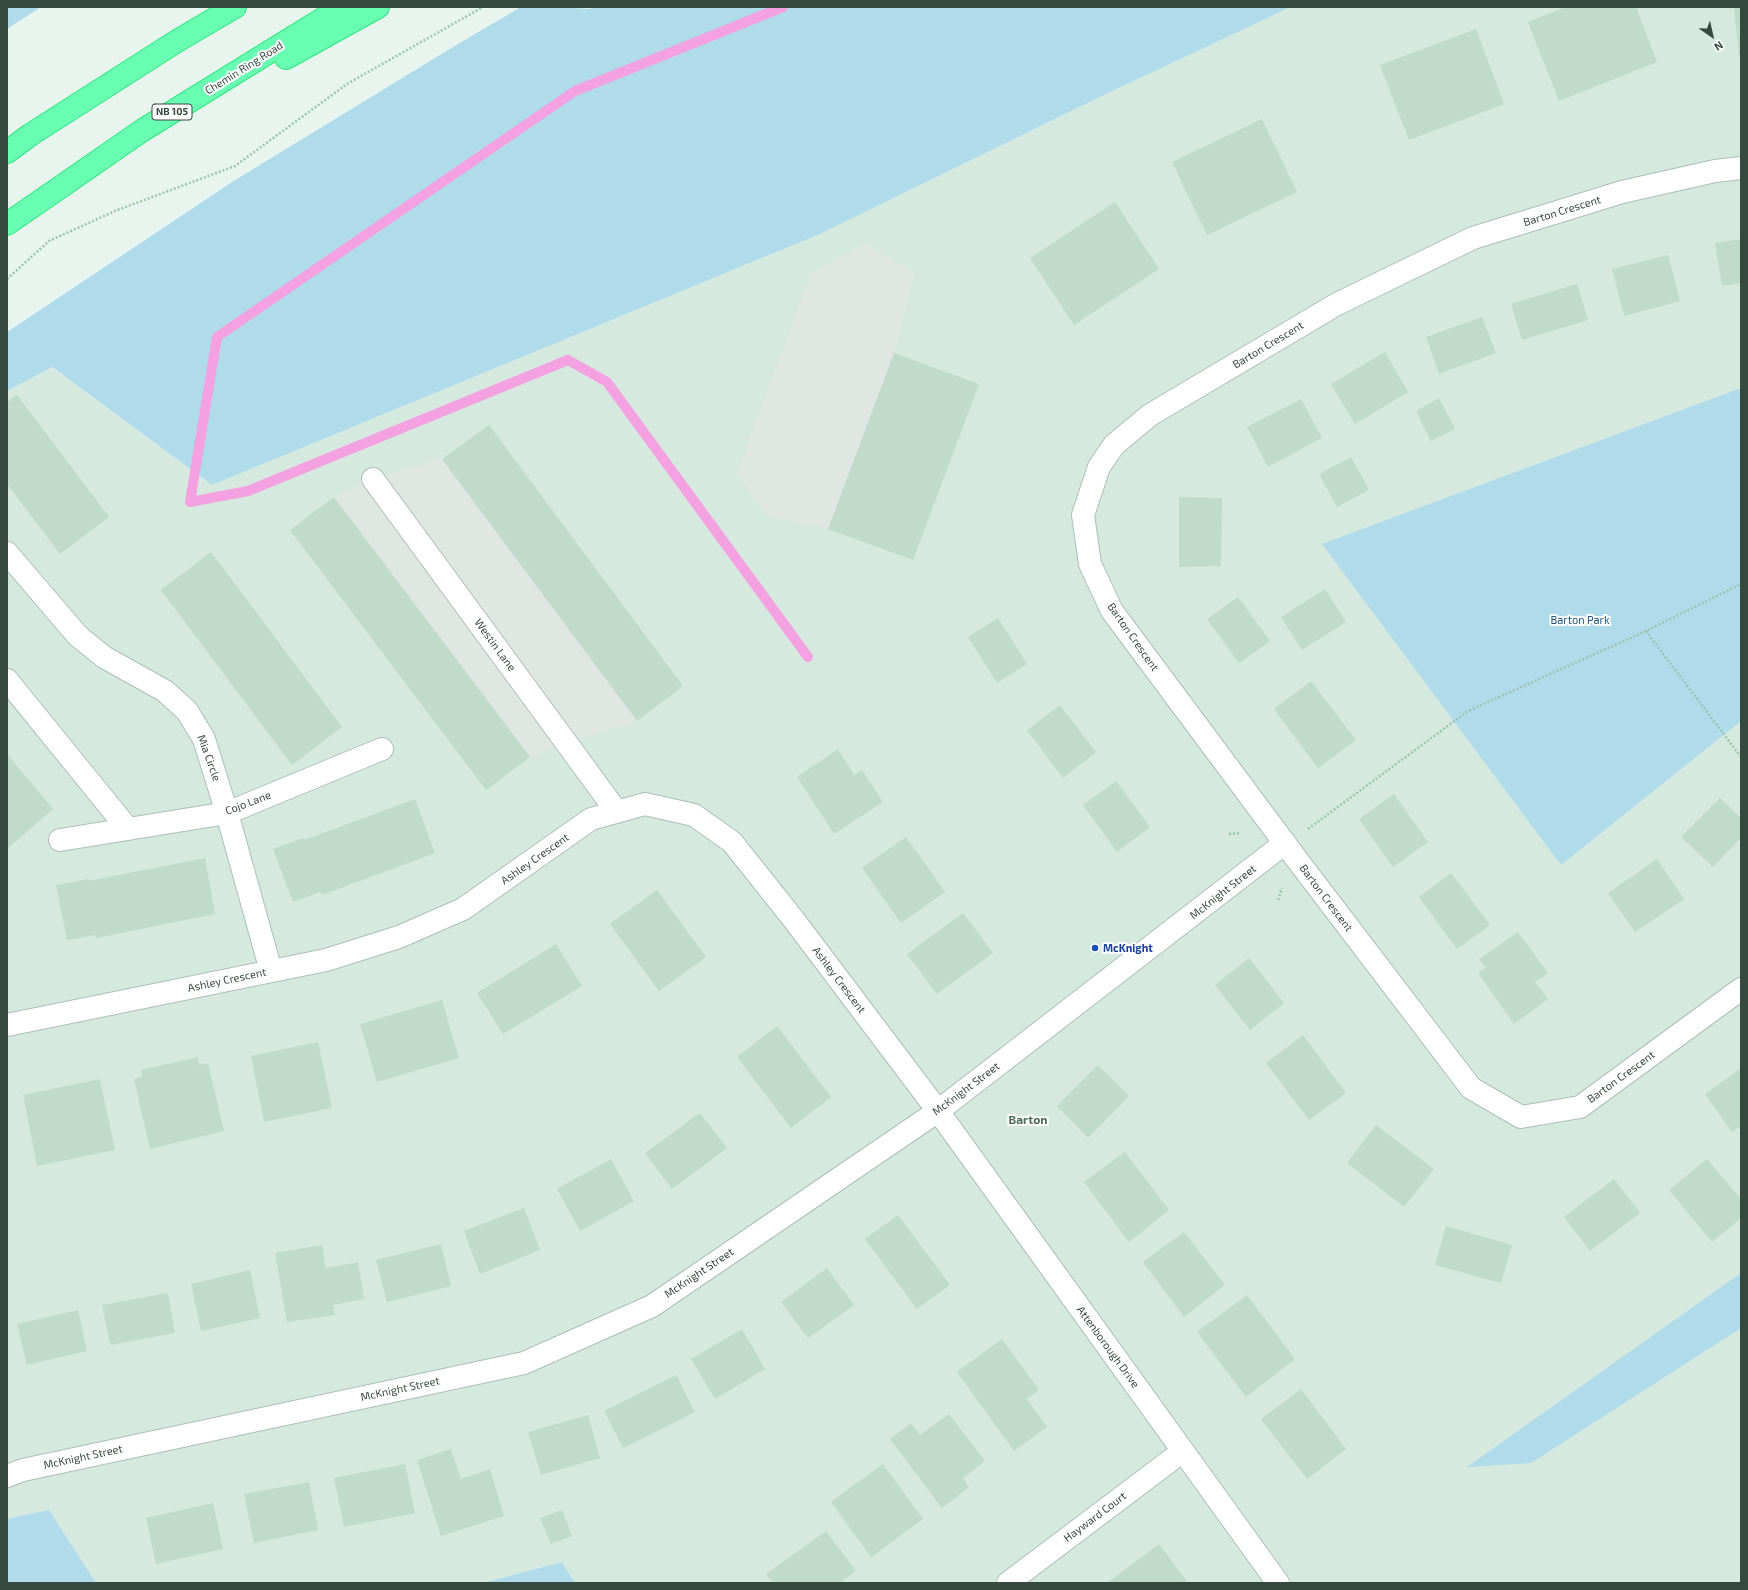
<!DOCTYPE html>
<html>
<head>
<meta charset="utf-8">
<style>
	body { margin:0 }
	#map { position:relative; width:1748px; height:1590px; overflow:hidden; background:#e8f5ef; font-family:"Exo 2",sans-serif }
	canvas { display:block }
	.frame { position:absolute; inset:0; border:8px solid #36493e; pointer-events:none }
	.north { position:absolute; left:1692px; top:16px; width:40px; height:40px; -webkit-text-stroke:3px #fff; paint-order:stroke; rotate:146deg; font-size:11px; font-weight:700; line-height:16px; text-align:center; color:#36493e }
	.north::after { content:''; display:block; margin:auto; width:14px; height:18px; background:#36493e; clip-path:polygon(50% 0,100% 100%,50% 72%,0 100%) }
</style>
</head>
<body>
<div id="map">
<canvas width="1748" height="1590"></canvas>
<div class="frame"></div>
<div class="north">N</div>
</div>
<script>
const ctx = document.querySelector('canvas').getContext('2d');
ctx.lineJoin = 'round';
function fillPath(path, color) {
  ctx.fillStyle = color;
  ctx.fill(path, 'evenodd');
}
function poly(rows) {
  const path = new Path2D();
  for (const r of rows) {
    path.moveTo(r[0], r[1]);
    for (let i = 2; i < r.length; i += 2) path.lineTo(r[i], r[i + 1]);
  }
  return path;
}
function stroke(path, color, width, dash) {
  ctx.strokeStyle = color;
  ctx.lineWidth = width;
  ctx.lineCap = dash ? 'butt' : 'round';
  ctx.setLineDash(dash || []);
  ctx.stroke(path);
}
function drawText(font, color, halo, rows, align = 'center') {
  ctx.font = font + ' "Exo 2",sans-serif';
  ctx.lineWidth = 4;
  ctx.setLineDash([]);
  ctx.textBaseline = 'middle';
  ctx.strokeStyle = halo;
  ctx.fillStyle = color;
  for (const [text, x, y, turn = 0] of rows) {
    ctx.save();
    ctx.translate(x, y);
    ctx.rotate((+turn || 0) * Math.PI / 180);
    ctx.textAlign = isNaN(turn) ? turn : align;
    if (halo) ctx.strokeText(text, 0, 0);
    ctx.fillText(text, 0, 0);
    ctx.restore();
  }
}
const residential = poly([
	[1291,7,1741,7,1741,1583,575,1583,562,1562,483,1583,96,1583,49,1510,15,1517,7,1520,7,391,51,367,212,485,820,234,1106,94]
]);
const green = poly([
	[7,7,41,7,7,29],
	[521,7,558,7,589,9,596,7,1291,7,1106,94,820,234,212,485,52,367,7,391,7,332,232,182,458,44],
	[1741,388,1741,721,1561,865,1322,544],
	[1741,1273,1741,1328,1531,1463,1467,1467],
	[49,1510,96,1583,7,1583,7,1520,15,1517],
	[562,1562,575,1583,483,1583]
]);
const parking = poly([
	[865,244,914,273,894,353,828,529,767,515,737,473,811,274],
	[442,459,637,721,566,743,530,757,334,497,373,479]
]);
const stream = poly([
	[783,7,575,91,217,337,190,502,248,491,568,360,607,382,808,657]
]);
const building = poly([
	[1566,7,1636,7,1657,62,1559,101,1528,22],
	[1734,7,1741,7,1741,55,1739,55],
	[1476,29,1504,104,1409,140,1380,65],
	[1262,119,1297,192,1207,235,1172,162],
	[1115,202,1159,269,1074,325,1030,258],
	[1741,239,1741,283,1722,286,1715,243],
	[1668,255,1680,301,1624,316,1612,269],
	[1577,284,1588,320,1522,340,1511,304],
	[1482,317,1496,353,1439,374,1426,337],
	[1385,352,1408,392,1355,424,1331,384],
	[894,353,979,384,913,560,828,529],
	[17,395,109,517,60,554,7,484,7,402],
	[1439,398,1455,429,1431,441,1416,411],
	[1301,399,1322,438,1268,467,1247,427],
	[489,425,683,686,637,721,442,459],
	[1351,457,1369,490,1337,507,1319,474],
	[334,497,530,757,486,790,290,530],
	[1179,497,1222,498,1221,566,1179,567],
	[211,552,342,727,292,765,161,590],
	[1325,589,1346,622,1302,650,1281,617],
	[1238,597,1270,641,1239,663,1207,619],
	[998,618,1027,664,997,683,968,637],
	[1311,681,1356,740,1318,768,1274,709],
	[1060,705,1096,752,1063,778,1027,730],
	[838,749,854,775,862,770,883,802,834,834,797,777],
	[7,754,53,809,7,849],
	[1116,781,1150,827,1117,852,1083,805],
	[1394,794,1428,842,1393,867,1359,819],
	[1720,798,1741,818,1741,838,1713,867,1681,837],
	[415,799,435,853,322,895,320,892,293,902,273,849,303,838,304,840],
	[906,837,945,892,901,923,862,868],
	[205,858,215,914,97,938,96,935,67,940,56,885,88,879,88,881],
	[1657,859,1684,899,1635,932,1608,893],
	[1451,873,1490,925,1457,949,1419,897],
	[657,890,706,957,659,991,610,924],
	[963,913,993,953,937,994,907,954],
	[1518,932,1548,973,1535,982,1548,999,1514,1024,1478,973,1486,968,1479,959],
	[556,944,582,986,503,1034,477,993],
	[1249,958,1284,1003,1250,1030,1215,985],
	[442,1000,459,1058,377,1082,360,1024],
	[777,1026,831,1097,791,1128,737,1057],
	[1303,1035,1346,1093,1309,1120,1266,1063],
	[318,1042,332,1108,264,1122,251,1056],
	[198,1057,199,1065,208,1063,224,1131,150,1149,134,1079,142,1077,141,1070],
	[1098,1065,1129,1096,1088,1138,1057,1106],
	[1741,1068,1741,1126,1732,1132,1705,1094],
	[100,1079,115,1150,37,1166,23,1095],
	[700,1113,727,1148,672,1189,645,1153],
	[1376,1125,1434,1169,1404,1207,1347,1163],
	[1125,1152,1169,1210,1129,1242,1084,1182],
	[611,1159,634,1201,580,1231,557,1189],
	[1707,1159,1741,1199,1741,1218,1712,1242,1669,1190],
	[1614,1179,1640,1213,1590,1251,1564,1217],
	[524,1208,540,1250,480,1274,464,1231],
	[898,1215,950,1285,917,1309,865,1239],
	[1446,1226,1512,1245,1501,1283,1435,1265],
	[1184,1232,1225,1285,1184,1317,1143,1262],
	[441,1244,451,1286,387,1302,376,1260],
	[322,1245,326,1268,358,1262,364,1299,333,1305,335,1315,287,1322,275,1253],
	[827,1268,854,1305,808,1338,781,1302],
	[250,1270,260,1318,201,1331,191,1284],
	[168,1293,175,1333,110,1345,102,1305],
	[1247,1295,1295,1359,1246,1397,1197,1332],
	[78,1310,87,1351,27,1365,17,1324],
	[742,1329,765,1369,715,1399,691,1359],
	[1002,1339,1039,1390,1027,1399,1047,1427,1014,1451,957,1372],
	[676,1375,695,1412,623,1448,604,1411],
	[1301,1389,1346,1449,1307,1479,1261,1419],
	[949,1414,985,1461,963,1478,969,1487,942,1508,890,1439,911,1423,920,1435],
	[588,1415,600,1458,541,1475,528,1432],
	[451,1449,461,1479,490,1469,504,1516,441,1536,417,1460],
	[405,1464,415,1513,344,1527,334,1478],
	[883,1464,923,1519,871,1557,831,1502],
	[309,1482,318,1530,254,1543,244,1494],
	[213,1503,223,1549,156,1564,146,1518],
	[562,1510,572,1536,551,1544,540,1518],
	[826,1531,856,1571,840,1583,773,1583,766,1574],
	[1159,1544,1188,1583,1107,1583]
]);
const path = poly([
	[7,279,49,241,115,211,235,166,347,84,483,7],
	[1646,631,1741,757],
	[1308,829,1468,711,1646,631,1741,584],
	[1229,834,1241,833],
	[1278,900,1282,888]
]);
const minor = poly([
	[1741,168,1715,171,1622,192,1473,238,1337,304,1150,415,1114,445,1099,467,1083,515,1090,564,1112,611,1295,857,1471,1088,1521,1117,1580,1107,1741,989],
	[373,479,617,812],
	[7,553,78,636,104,657,165,691,187,711,204,739,227,813,271,971],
	[7,680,128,829],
	[60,840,227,813,382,749],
	[7,1025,326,960,399,937,463,909,591,819,645,804,694,815,732,842,794,920,938,1111,1278,1583],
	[7,1476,23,1470,524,1363,652,1306,938,1111,1285,843],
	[1008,1583,1183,1451]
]);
const highway = poly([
	[286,58,378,7],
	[7,152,30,135,177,41,235,7],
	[7,224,143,130,342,7]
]);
const markers = [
	[1095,948,4,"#1a4fb4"]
];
const shields = [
	[172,112,40]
];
const shieldNames = [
	["NB 105",172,112]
];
const streetNames = [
	["Chemin Ring Road",244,68,-32],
	["Barton Crescent",1562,211,-17],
	["Barton Crescent",1268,345,-31],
	["Barton Crescent",1133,637,55],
	["Westin Lane",495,645,54],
	["Mia Circle",209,758,70],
	["Cojo Lane",248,803,-21],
	["Ashley Crescent",535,859,-35],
	["McKnight Street",1223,892,-38],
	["Barton Crescent",1326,898,53],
	["Ashley Crescent",227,980,-12],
	["Ashley Crescent",839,980,53],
	["Barton Crescent",1621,1077,-36],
	["McKnight Street",966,1089,-37],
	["McKnight Street",699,1273,-34],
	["Attenborough Drive",1108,1347,54],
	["McKnight Street",400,1389,-12],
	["McKnight Street",83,1457,-12],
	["Hayward Court",1095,1517,-37]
];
const parkNames = [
	["Barton Park",1580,620]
];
const transitNames = [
	["McKnight",1103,948]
];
const neighbourhoodNames = [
	["Barton",1028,1120]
];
fillPath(residential, '#d6e9df');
fillPath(green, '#afdbeb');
fillPath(parking, '#e0e6e2');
stroke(stream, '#f4a1e2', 10);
fillPath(building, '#c0dacb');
stroke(minor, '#aac1b4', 24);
stroke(highway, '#31e682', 24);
stroke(path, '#9ac4ad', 2.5, [2, 2]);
stroke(minor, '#fff', 22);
stroke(highway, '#69ffb2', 22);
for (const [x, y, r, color] of markers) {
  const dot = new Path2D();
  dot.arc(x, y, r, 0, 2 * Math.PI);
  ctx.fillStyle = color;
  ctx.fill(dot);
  stroke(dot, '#fff', 1.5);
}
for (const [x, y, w] of shields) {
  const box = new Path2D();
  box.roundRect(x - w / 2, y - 8, w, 16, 3);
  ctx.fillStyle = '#fff';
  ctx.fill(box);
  stroke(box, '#36493e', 1);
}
drawText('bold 10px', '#36493e', null, shieldNames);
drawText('11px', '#36493e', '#fff', streetNames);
drawText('11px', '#25577e', '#fff', parkNames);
drawText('bold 11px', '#164399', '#fff', transitNames, 'left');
drawText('bold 12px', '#4d6c5a', '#fff', neighbourhoodNames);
</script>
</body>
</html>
